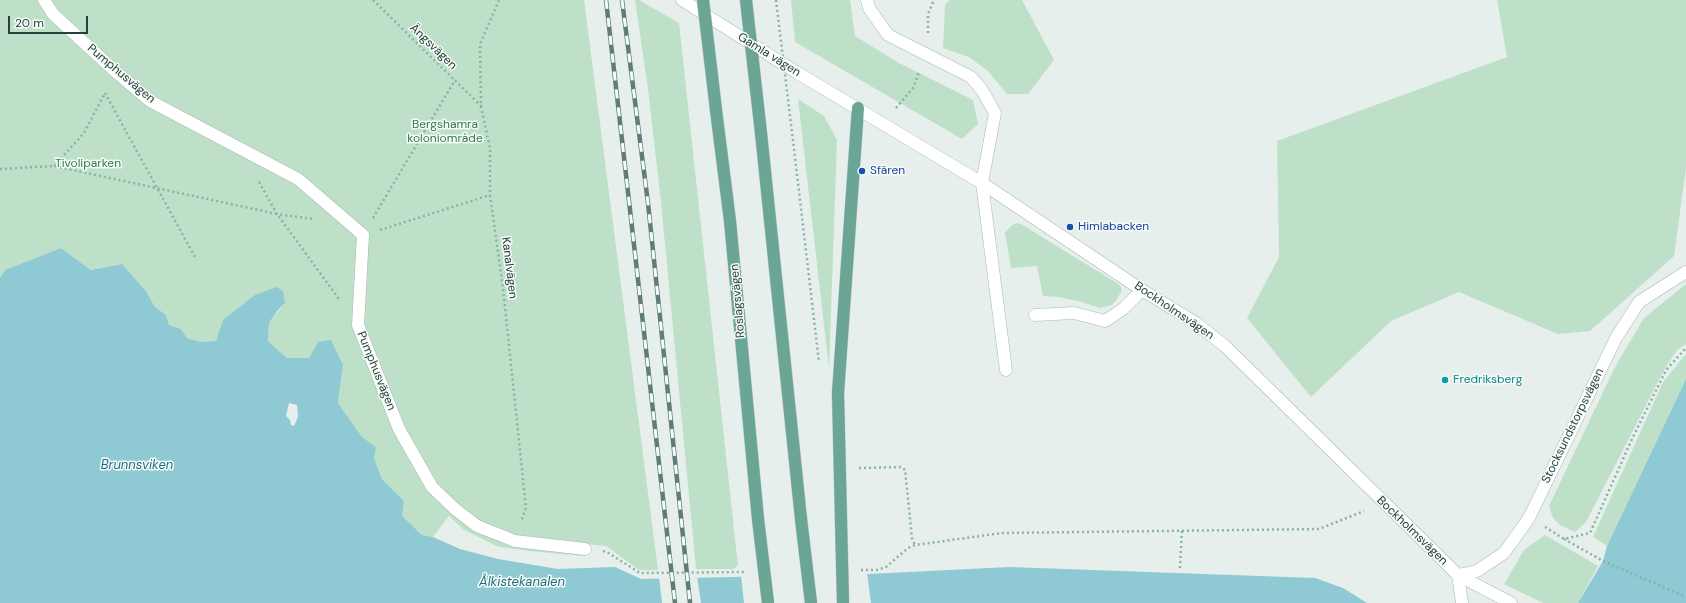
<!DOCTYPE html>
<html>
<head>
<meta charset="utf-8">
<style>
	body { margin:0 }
	#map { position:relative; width:1686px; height:603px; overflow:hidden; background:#e6efeb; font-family:"DM Sans",sans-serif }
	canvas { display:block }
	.scale { position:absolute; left:8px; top:16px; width:80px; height:18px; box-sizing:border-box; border:2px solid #24423a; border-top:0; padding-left:5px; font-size:12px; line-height:14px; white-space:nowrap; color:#24423a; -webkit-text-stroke:3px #f7fbf9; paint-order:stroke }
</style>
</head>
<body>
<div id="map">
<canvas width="1686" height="603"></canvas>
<div class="scale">20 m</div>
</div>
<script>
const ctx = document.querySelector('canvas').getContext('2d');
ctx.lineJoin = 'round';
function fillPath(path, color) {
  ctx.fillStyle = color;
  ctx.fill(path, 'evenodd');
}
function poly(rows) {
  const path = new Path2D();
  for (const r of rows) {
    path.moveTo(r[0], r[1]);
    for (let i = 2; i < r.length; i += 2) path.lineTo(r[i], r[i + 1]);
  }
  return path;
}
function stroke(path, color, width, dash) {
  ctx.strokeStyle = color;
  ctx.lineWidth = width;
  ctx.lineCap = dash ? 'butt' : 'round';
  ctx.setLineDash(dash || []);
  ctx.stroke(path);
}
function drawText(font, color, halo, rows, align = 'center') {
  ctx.font = font + ' "DM Sans",sans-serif';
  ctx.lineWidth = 3;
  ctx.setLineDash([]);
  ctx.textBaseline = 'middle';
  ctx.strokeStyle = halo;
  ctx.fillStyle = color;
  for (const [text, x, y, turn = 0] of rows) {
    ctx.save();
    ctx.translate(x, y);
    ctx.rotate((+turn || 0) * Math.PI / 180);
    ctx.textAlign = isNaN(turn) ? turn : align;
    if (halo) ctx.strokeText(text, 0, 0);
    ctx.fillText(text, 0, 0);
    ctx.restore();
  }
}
const green = poly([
	[0,0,584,0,658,570,639,570,606,546,584,544,585,556,539,552,499,547,464,530,449,516,433,537,422,535,402,516,404,501,382,479,374,458,376,447,362,437,338,403,343,365,318,342,309,358,287,358,268,341,269,323,285,303,224,320,216,341,201,342,187,338,181,329,169,325,166,315,155,307,146,291,122,264,91,270,61,248,5,270,0,278],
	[635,0,639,0,679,23,738,566,732,569,696,569,661,202,648,89],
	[791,0,850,0,855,36,899,63,973,100,978,124,962,139,795,42],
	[950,0,1022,0,1054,60,1028,94,1007,94,988,71,969,57,943,48,945,5],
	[1497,0,1686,0,1686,168,1674,256,1590,331,1558,334,1459,292,1391,321,1311,397,1247,318,1279,257,1277,141,1507,57],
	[798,99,824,116,837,140,829,369],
	[1016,223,1021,224,1120,285,1122,290,1117,299,1112,305,1099,308,1082,302,1059,297,1043,296,1037,266,1011,268,1005,233,1011,226],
	[1686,284,1686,344,1678,349,1665,368,1586,522,1575,532,1560,525,1553,518,1549,506,1615,367,1644,318],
	[1686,354,1686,379,1607,546,1593,537,1663,382],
	[1545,535,1598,566,1578,603,1543,603,1504,584,1524,550]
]);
const water = poly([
	[61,248,91,270,122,264,146,291,155,307,166,315,169,325,181,329,187,338,201,342,216,341,223,320,255,295,277,287,283,291,285,303,278,310,269,323,268,341,287,358,309,358,318,342,331,340,343,365,338,403,362,437,376,447,374,458,382,479,404,501,402,516,422,535,433,537,460,549,498,559,558,569,615,567,641,579,870,574,1009,567,1315,578,1343,588,1367,603,0,603,0,278,5,270],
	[289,403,297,405,298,417,294,426,291,425,290,420,286,416],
	[1686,379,1686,603,1578,603,1603,561,1607,546]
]);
const pier = poly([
	[867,572,871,603,744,603,741,575],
	[659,576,697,576,701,603,662,603]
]);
const path = poly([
	[373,0,481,106],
	[499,0,480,44,481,106,490,148,490,195,503,288,526,508,521,522],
	[928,33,928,14,934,0],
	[105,93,195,257],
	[896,108,913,88,919,72],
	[794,149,819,362],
	[54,166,84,133,105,93],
	[0,169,54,166,277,214,339,299],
	[259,182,277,214,313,219],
	[373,218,455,80],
	[380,230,490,195],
	[859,468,902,467,905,470,912,538,915,545],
	[1545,527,1564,539,1590,533,1632,439,1666,370,1686,348],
	[1564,539,1603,561,1686,597],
	[603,551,607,552,640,573,744,572],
	[1180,568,1182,530],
	[861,570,878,570,886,567,908,548,915,545,1002,533,1319,529,1364,511]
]);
const lane = poly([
	[982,183,1006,370],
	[1035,315,1074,313,1105,321,1123,309,1142,290],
	[515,541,585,549],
	[1458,575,1462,603]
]);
const street = poly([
	[44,0,53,14,116,72,150,101,298,179,363,235,358,325,399,429,432,487,455,509,477,526,515,541],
	[682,0,796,72,982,183,1142,290,1196,323,1225,346,1458,575,1511,603],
	[867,0,869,8,888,35,971,77,982,90,995,113,982,183],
	[1458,575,1477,571,1504,553,1529,518,1616,338,1639,302,1686,272]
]);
const primary = poly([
	[716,110,730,221,758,519],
	[761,133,801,519],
	[841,520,838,393,858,108]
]);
const rail = poly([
	[606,0,675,603],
	[622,0,648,203,690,603]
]);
const pathBridge = poly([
	[776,0,794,149]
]);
const primaryBridge = poly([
	[703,0,716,110],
	[746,0,761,133],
	[758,519,768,603],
	[801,519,811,603],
	[841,520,843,603]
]);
const markers = [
	[862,171,4,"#1a4fb4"],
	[1070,227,4,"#1a4fb4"],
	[1445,380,4,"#0f9aa8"]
];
const streetNames = [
	["Ängsvägen",433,47,44],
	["Gamla vägen",769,55,32],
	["Pumphusvägen",121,74,40],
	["Kanalvägen",509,268,83],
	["Roslagsvägen",738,301,-95],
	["Bockholmsvägen",1174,311,34],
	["Pumphusvägen",376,371,68],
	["Stocksundstorpsvägen",1573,426,-64],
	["Bockholmsvägen",1412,531,44]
];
const parkNames = [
	["Bergshamra",445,125],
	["koloniområde",445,139],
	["Tivoliparken",88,164]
];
const transitNames = [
	["Sfären",870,171],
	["Himlabacken",1078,227]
];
const cultureNames = [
	["Fredriksberg",1453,380]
];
const waterNames = [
	["Brunnsviken",137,466],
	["Ålkistekanalen",522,583]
];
fillPath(green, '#bfe0c8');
fillPath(water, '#8ec9d4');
fillPath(pier, '#e6efeb');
stroke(lane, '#a8b8b2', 13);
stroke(street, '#a8b8b2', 13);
stroke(primary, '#c2cac8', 13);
stroke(path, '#86b3a5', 2.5, [2, 3]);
stroke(lane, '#fff', 12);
stroke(street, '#fff', 12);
stroke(primary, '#6aa596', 12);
stroke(rail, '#5f7d75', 4.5);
stroke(rail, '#f7fbf9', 3, [9]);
stroke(primaryBridge, '#c2cac8', 13, []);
stroke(pathBridge, '#86b3a5', 2.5, [2, 3]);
stroke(primaryBridge, '#6aa596', 12);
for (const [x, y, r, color] of markers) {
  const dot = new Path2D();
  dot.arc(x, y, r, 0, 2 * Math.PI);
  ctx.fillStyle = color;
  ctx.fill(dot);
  stroke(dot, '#f7fbf9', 1.5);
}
drawText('12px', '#24423a', '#f7fbf9', streetNames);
drawText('12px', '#2d7a4b', '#f7fbf9', parkNames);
drawText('12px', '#164399', '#f7fbf9', transitNames, 'left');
drawText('12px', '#0d838f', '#f7fbf9', cultureNames, 'left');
drawText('italic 13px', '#1c6f80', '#f7fbf9', waterNames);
</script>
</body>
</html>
